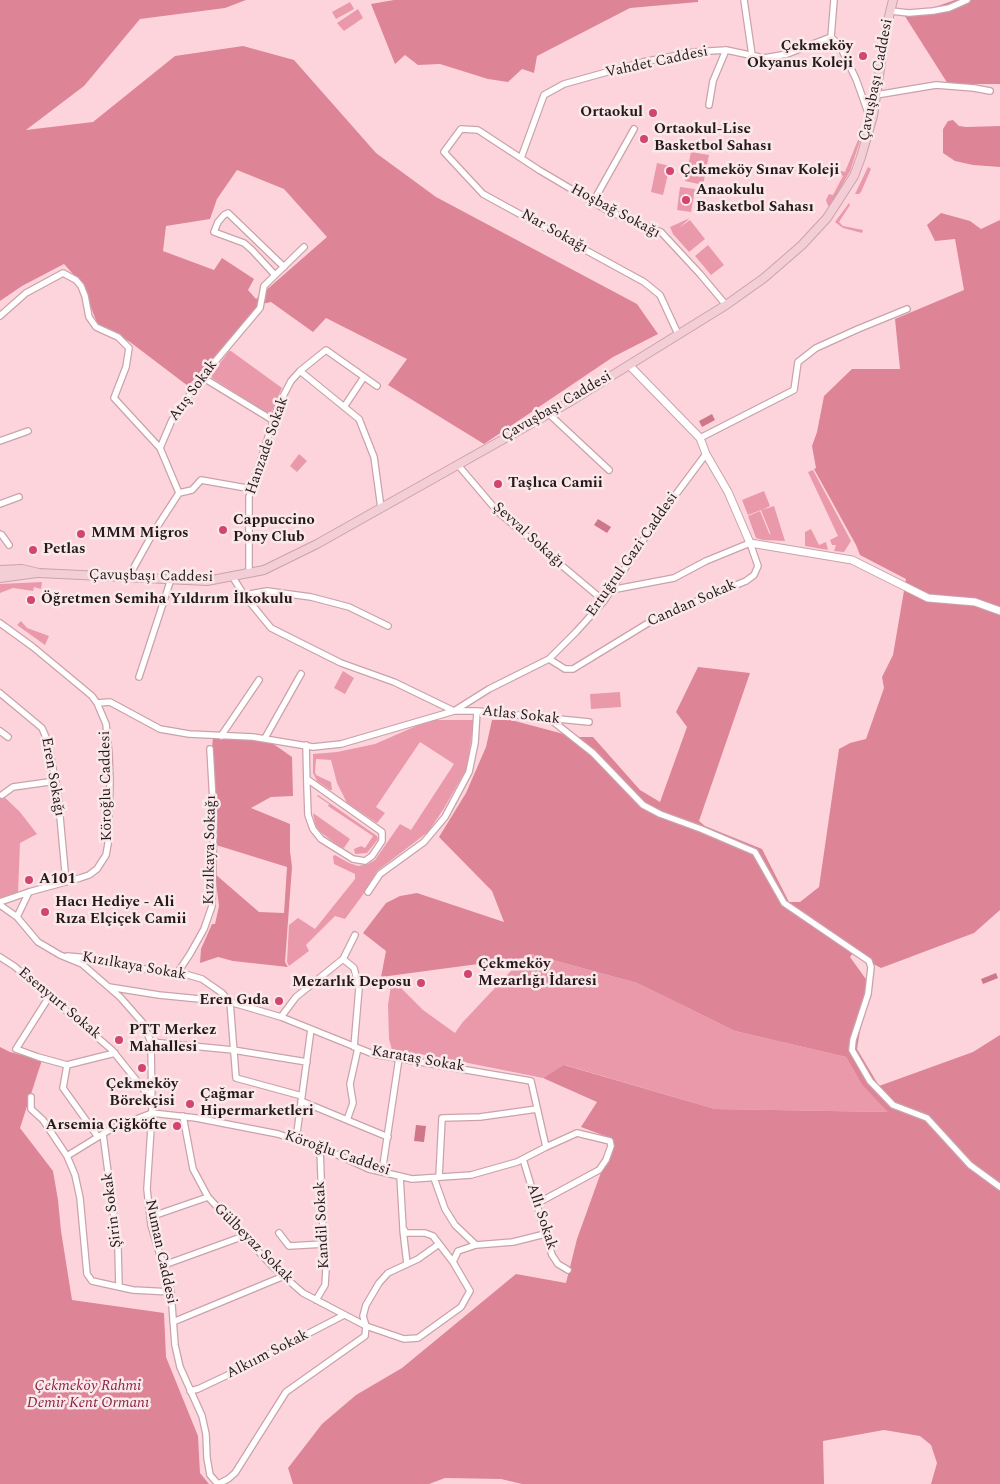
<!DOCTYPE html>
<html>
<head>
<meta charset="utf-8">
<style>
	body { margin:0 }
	canvas { display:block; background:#fdd4db }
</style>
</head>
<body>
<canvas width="1000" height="1484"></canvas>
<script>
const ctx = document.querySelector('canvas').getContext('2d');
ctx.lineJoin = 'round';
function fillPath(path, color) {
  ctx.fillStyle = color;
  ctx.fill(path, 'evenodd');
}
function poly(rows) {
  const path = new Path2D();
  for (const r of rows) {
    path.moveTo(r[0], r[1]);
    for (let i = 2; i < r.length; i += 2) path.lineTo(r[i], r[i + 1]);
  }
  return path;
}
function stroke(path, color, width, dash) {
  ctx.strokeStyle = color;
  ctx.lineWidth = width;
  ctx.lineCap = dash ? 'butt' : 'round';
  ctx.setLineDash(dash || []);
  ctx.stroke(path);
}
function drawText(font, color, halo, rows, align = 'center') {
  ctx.font = font + ' Spectral,serif';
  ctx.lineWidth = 5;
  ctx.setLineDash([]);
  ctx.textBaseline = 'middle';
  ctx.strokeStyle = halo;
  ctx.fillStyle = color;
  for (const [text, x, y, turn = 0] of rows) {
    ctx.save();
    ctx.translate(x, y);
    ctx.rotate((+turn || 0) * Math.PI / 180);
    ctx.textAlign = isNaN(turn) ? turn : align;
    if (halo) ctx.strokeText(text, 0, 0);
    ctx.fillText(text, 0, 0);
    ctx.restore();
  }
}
const green = poly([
	[350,2,354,9,336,19,332,12],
	[358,9,363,18,344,31,337,23],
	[858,140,860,141,850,171,831,205,828,206,826,200,829,194,833,195,843,176,840,173,841,171,845,172],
	[691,152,709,155,703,185,685,181],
	[657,163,670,166,663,195,651,192],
	[868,167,871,169,861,192,859,194,855,194],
	[680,187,695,189,691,212,677,210],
	[849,203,850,205,839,222,843,226,863,230,862,233,843,228,835,222],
	[690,218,679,228,690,220,705,239,689,252,673,234,670,227],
	[708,245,724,265,711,275,695,256],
	[229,351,231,351,282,388,270,415,212,378,211,375],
	[299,454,307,461,297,472,290,466],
	[813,470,851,541,844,552,834,551,836,545,832,545,830,540,838,536,808,472],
	[764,491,770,506,762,510,774,506,785,541,763,540,756,538,748,516,760,511,769,533,771,535,761,510,748,515,742,500],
	[811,529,819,545,826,542,828,550,805,546,805,532],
	[42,582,41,589,34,587,33,591,13,588,0,593,0,584],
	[21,621,27,628,49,636,45,645,17,625],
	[343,671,354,678,345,694,334,688],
	[620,692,621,707,591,709,590,694],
	[430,720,474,720,467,768,443,810,428,832,377,871,362,896,345,919,335,916,306,945,309,951,289,966,287,962,289,925,298,918,315,929,355,879,355,874,334,864,333,856,335,855,349,863,358,866,368,864,375,860,400,824,411,830,454,764,420,742,376,807,385,813,377,823,347,803,337,783,331,760,316,759,315,772,316,775,331,782,332,790,330,790,317,781,313,773,313,754,337,752,375,744],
	[0,793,20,812,37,834,20,843,18,893,0,899],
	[318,795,377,836,378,839,367,853,355,854,354,849,361,846,365,848,373,836,328,806,329,804,317,796],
	[313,813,350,839,344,848,340,847,319,831,315,824],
	[531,954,637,983,735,1031,846,1057,862,1085,889,1112,715,1109,565,1065,543,1078,438,1057,392,1050,389,1039,388,1005,392,979,423,1010,455,1033,462,1023,523,958]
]);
const forest = poly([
	[0,0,246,0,225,8,140,19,84,86,26,130,93,122,175,56,243,46,294,60,376,153,436,197,637,304,658,334,613,357,484,444,388,385,407,359,326,318,313,332,271,302,262,304,188,386,130,342,97,323,82,284,64,264,22,286,0,301],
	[237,170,284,189,327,237,256,299,248,290,254,279,222,258,214,270,163,251,166,226,210,219,217,199],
	[394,0,698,0,698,2,630,8,537,56,534,73,522,69,508,82,488,79,440,64,418,65,405,55,395,64,371,4],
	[955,0,1000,0,1000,84,948,84,901,10,932,8],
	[953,120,959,126,966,127,1000,126,1000,167,973,165,955,161,943,153,943,129,948,121],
	[941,213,970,221,981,229,1000,220,1000,910,974,933,881,968,853,953,850,957,868,982,857,1049,879,1086,973,1052,1000,1035,1000,1484,931,1484,937,1463,931,1445,920,1436,884,1430,823,1441,824,1484,522,1484,501,1479,445,1478,429,1484,293,1484,288,1468,322,1424,356,1395,402,1368,516,1274,566,1283,577,1239,613,1139,581,1127,597,1102,543,1078,564,1065,715,1109,888,1112,862,1085,846,1057,735,1031,637,983,531,954,523,958,381,977,386,951,363,933,386,903,400,896,417,893,504,922,492,891,439,837,466,793,486,747,492,720,511,720,575,737,593,737,640,790,660,802,687,727,676,712,698,667,750,673,699,821,705,826,762,849,789,902,800,902,819,887,839,749,850,743,866,739,884,688,882,677,893,655,906,579,860,555,856,545,814,469,816,468,812,446,817,432,824,396,852,369,900,369,895,319,964,290,955,239,935,241,927,225],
	[213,736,265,738,292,757,293,796,271,797,251,808,290,824,290,851,292,867,285,962,288,967,233,961,218,957,200,963,201,949,212,924,215,924,219,906,215,874,259,912,284,913,287,867,216,845,211,765],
	[0,1047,10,1052,42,1060,20,1128,53,1171,58,1200,61,1231,72,1300,164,1313,166,1357,198,1436,200,1473,209,1484,0,1484]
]);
const water = poly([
	[712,414,715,420,702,427,699,421],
	[598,519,611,527,607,533,594,525],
	[996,973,998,978,983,984,981,979],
	[416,1125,426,1126,424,1142,414,1141]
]);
const minor = poly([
	[744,0,752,55],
	[891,11,909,13,933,11,949,8,967,0],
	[831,37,834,0],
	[876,95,936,85,974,88,990,91],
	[709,105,713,81,726,50],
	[521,158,544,95,564,84,643,62,694,52,726,50,764,58,787,54,831,37,840,46,856,79,871,121],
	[593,202,634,129],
	[275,275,252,250,244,243,214,232,218,222,224,215,228,213,284,267],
	[0,316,26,293,63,273,76,280,81,286,85,296,89,317,96,327,118,337,129,348,126,367,114,398,160,448],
	[678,334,660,295,644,282,483,194,444,152,461,129,478,130,539,170,610,212,661,232,700,274,726,305],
	[300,371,326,350,377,386],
	[202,377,274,421],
	[344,407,364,377],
	[549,414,609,470],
	[700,438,794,390,798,362,816,348,858,329,907,309],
	[0,441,28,431],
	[458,465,498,512,604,601],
	[179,493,192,490,201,480,252,489],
	[0,504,19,497],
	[0,534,2,535,9,545],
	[249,573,249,497,278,406,291,381,300,371,359,419,374,457,381,508],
	[232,576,244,595,271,628,341,663,394,682,454,711,477,711,589,722],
	[128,578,153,533,179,493,160,448,172,420,202,377,260,308,264,286,304,247],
	[244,595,267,591,311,597,349,607,388,626],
	[0,623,33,647,92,696,97,703,106,724,109,754,110,782,108,844,106,855,97,869,89,875,80,878,29,892,0,902],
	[549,659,565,669,573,669,658,617,746,581,754,575,758,566,750,543,706,561,674,578,611,590],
	[139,677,171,579],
	[0,693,42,728,48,742,58,795,66,882],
	[97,703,110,702,160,729,189,734,253,737,313,747,341,744,454,711,489,689,549,659,576,632,604,601,653,525,706,454],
	[550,719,593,753,643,805,660,814,701,829,755,852,784,903,869,961,871,967,868,994,853,1040,852,1050,870,1081,893,1105,927,1118,970,1165,1000,1187],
	[0,731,8,737],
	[221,736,259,680],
	[265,738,301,674],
	[306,745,307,787,308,815,313,829,321,839,353,859,365,861,372,856,382,841,382,832,307,779],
	[2,795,13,787,56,781],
	[29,892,17,917,38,942,60,955,82,964,120,997,142,1022,151,1042,152,1113,147,1189,151,1225,171,1292,175,1345,180,1367,202,1416,206,1434,207,1458,210,1475,218,1484,228,1479,235,1473,286,1392,365,1336,366,1326,363,1316,366,1305,379,1283,388,1273,418,1259,439,1244],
	[368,892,380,874,424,842,445,817,469,772,475,743,477,711],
	[0,905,17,917],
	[67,956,89,958,154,971,178,972,202,979,222,993,230,1002],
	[0,957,14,966,112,1050,153,1101],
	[343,959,355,935],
	[178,972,190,954,204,929,212,906,214,819,210,749],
	[49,997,16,1049,38,1057,67,1065,115,1053],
	[230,1002,236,1078,302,1096],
	[281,1017,296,997,343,959,354,968,359,988,354,1047],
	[151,1042,233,1050,307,1062],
	[67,1065,63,1088,98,1137],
	[31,1097,31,1109,43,1120,67,1156,75,1175,80,1198,87,1274,92,1281,133,1290,171,1292],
	[301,1101,388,1137],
	[183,1116,193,1169,208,1197,271,1265,303,1293,366,1326,404,1339,418,1338,461,1307,470,1291,453,1262,458,1251,476,1245,513,1242,545,1234],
	[347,1120,353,1103,350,1084,358,1048],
	[103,1134,118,1248,119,1287],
	[296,1140,311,1029],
	[67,1156,111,1129,152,1113,196,1118,278,1134,331,1152,369,1169,412,1179,471,1175,517,1162,546,1147,531,1081,373,1054,281,1017,230,1002,159,995,109,987],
	[523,1159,552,1255,558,1264,568,1270],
	[382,1172,399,1058],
	[400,1176,403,1228,406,1233,425,1233,433,1236,453,1262],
	[439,1177,442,1118,480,1117,537,1109],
	[434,1178,445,1209,455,1225,476,1245],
	[536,1204,599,1170,606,1160,611,1146,610,1141,577,1133,546,1147],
	[150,1217,208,1197],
	[403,1230,407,1264],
	[279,1233,289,1246,324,1244],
	[164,1265,244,1236],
	[316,1300,325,1285,326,1269,323,1232,320,1148],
	[173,1322,284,1276],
	[190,1391,198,1389,234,1372,344,1315]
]);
const tertiary = poly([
	[629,365,700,438,706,454,728,492,750,543,852,560,928,598,975,602,1000,611]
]);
const secondary = poly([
	[0,570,22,569,39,573,207,581,264,570,317,544,566,404,726,305,764,278,802,245,827,218,854,176,861,157,873,116,886,29,893,0],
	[0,578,37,573]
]);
const markers = [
	[863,56,5,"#d3456e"],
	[653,113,5,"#d3456e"],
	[644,139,5,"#d3456e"],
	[670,171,5,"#d3456e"],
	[686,200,5,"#d3456e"],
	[498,484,5,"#d3456e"],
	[223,530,5,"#d3456e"],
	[81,534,5,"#d3456e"],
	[33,550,5,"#d3456e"],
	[31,600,5,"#d3456e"],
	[29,880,5,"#d3456e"],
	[45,912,5,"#d3456e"],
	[468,974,5,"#d3456e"],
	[421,983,5,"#d3456e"],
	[279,1001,5,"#d3456e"],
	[119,1040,5,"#d3456e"],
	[142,1068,5,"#d3456e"],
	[190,1104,5,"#d3456e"],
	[177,1126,5,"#d3456e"]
];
const poiNames = [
	["Çekmeköy",853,47,"right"],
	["Okyanus Koleji",853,64,"right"],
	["Ortaokul",643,113,"right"],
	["Ortaokul-Lise",654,130],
	["Basketbol Sahası",654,147],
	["Çekmeköy Sınav Koleji",680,171],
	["Anaokulu",696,191],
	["Basketbol Sahası",696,208],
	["Taşlıca Camii",508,484],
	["Cappuccino",233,521],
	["Pony Club",233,538],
	["MMM Migros",91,534],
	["Petlas",43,550],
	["Öğretmen Semiha Yıldırım İlkokulu",41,600],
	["A101",39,880],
	["Hacı Hediye - Ali",55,903],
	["Rıza Elçiçek Camii",55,920],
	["Çekmeköy",478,965],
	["Mezarlığı İdaresi",478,982],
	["Mezarlık Deposu",411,983,"right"],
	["Eren Gıda",269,1001,"right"],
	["PTT Merkez",129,1031],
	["Mahallesi",129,1048],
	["Çekmeköy",142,1085,"center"],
	["Börekçisi",142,1102,"center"],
	["Çağmar",200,1095],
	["Hipermarketleri",200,1112],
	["Arsemia Çiğköfte",167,1126,"right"]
];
const streetNames = [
	["Vahdet Caddesi",657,63,-12],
	["Çavuşbaşı Caddesi",877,80,-79],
	["Hoşbağ Sokağı",615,212,28],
	["Nar Sokağı",554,232,29],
	["Atış Sokak",194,391,-54],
	["Çavuşbaşı Caddesi",557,407,-30],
	["Hanzade Sokak",268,446,-71],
	["Şevval Sokağı",528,536,42],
	["Ertuğrul Gazi Caddesi",633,555,-55],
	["Çavuşbaşı Caddesi",151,577,1],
	["Candan Sokak",692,604,-24],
	["Atlas Sokak",521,716,6],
	["Eren Sokağı",52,777,80],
	["Köroğlu Caddesi",107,786,-91],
	["Kızılkaya Sokağı",211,850,-89],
	["Kızılkaya Sokak",134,967,10],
	["Esenyurt Sokak",59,1004,40],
	["Karataş Sokak",418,1060,10],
	["Köroğlu Caddesi",337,1154,19],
	["Şirin Sokak",113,1210,-97],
	["Allı Sokak",541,1217,72],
	["Kandil Sokak",323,1225,-93],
	["Gülbeyaz Sokak",253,1244,45],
	["Numan Caddesi",160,1252,78],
	["Alkıım Sokak",268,1355,-27]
];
const parkNames = [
	["Çekmeköy Rahmi",88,1387],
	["Demir Kent Ormanı",88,1404]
];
fillPath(green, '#ea99aa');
fillPath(forest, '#dd8597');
fillPath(water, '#cd7789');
stroke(minor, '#caa3aa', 8);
stroke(tertiary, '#caa3aa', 9);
stroke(secondary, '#caa3aa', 10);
stroke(minor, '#fff', 5.5);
stroke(tertiary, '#fff', 7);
stroke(secondary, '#f3ced7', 8);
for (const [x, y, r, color] of markers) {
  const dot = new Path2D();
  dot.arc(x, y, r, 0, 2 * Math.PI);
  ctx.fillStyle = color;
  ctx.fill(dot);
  stroke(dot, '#fae9eb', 2);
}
drawText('bold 15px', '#27191b', '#fae9eb', poiNames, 'left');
drawText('15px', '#27191b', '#fae9eb', streetNames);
drawText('italic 15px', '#8b2444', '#fae9eb', parkNames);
</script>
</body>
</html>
